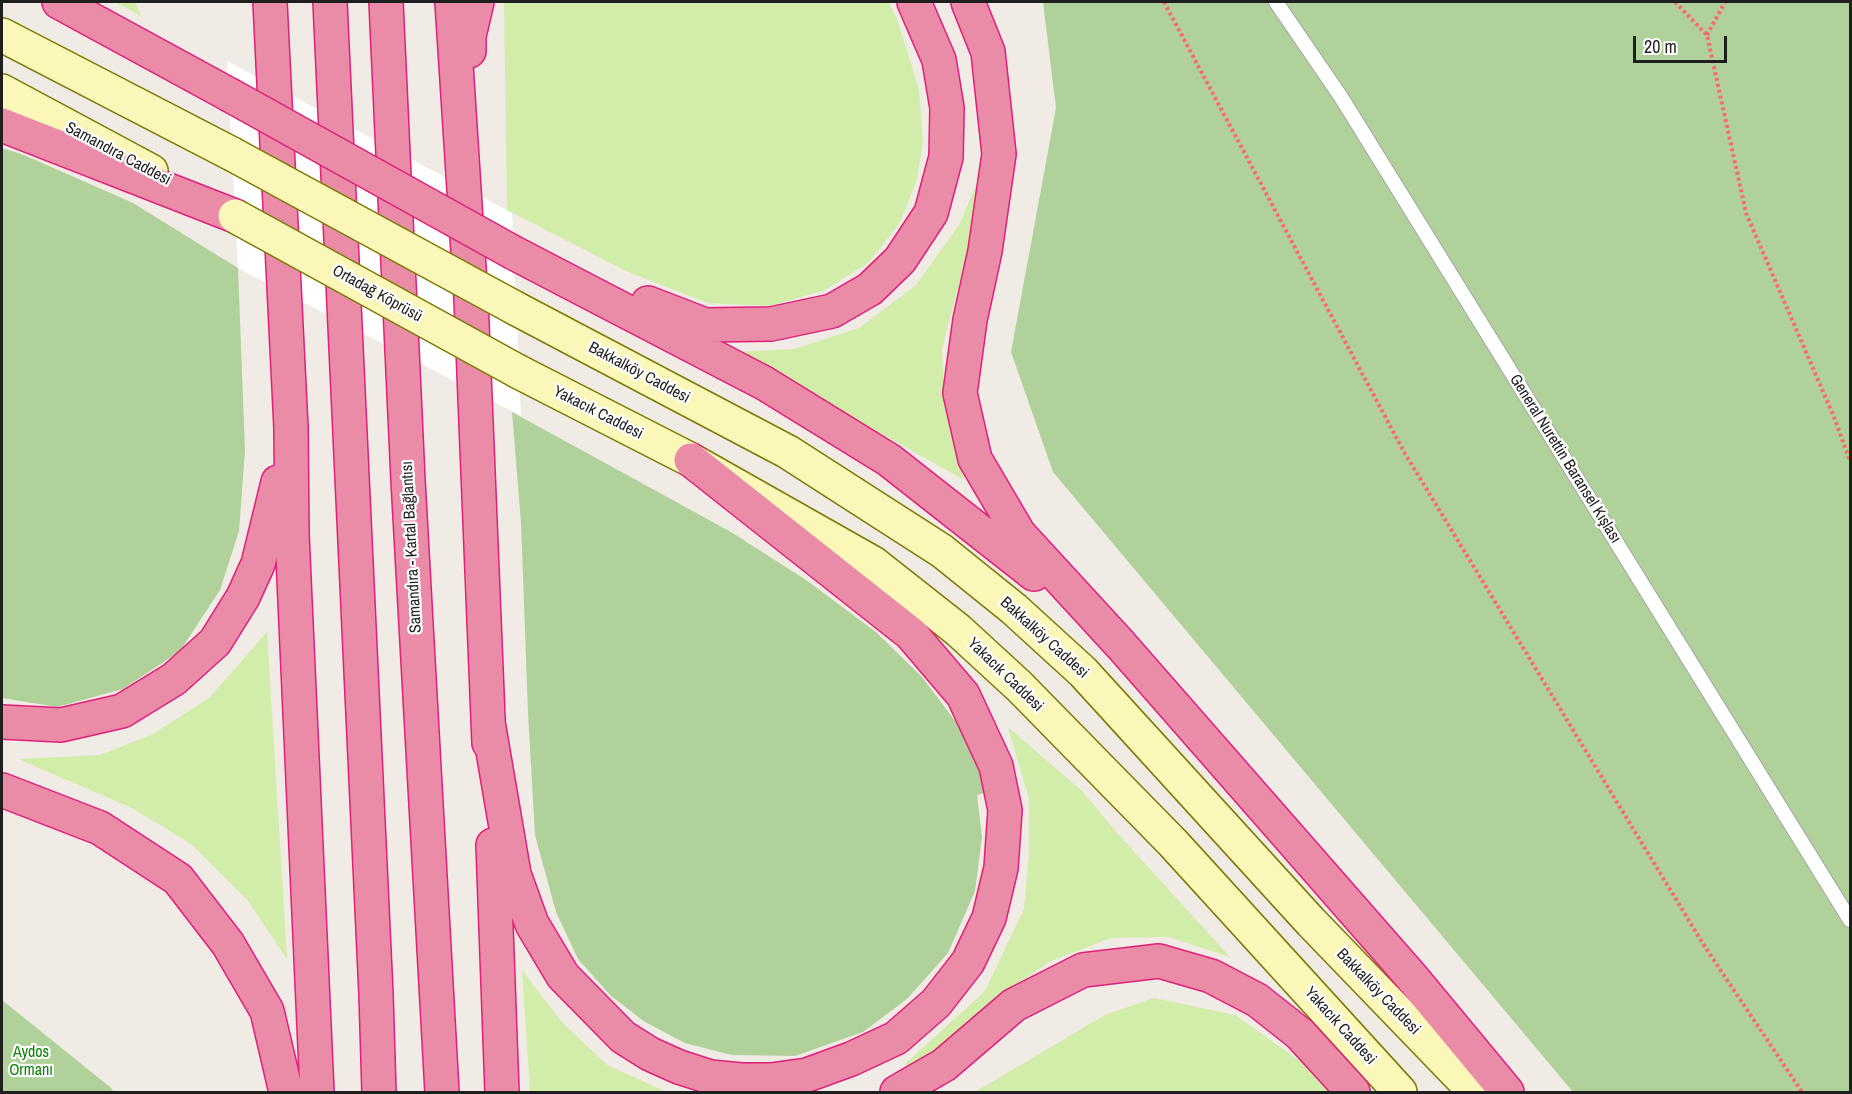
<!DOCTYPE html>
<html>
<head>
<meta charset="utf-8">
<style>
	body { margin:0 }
	#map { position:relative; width:1852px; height:1094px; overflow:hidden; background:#f0ebe5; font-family:"Archivo Narrow",sans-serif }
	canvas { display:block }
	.frame { position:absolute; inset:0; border:3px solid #1f1f1f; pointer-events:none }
	.scale { position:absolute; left:1633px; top:36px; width:94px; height:27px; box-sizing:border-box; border:3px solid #1f1f1f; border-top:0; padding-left:8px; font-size:18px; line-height:21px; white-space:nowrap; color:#1f1f1f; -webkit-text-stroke:4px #fff; paint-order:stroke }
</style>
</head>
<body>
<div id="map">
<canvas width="1852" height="1094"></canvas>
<div class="frame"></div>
<div class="scale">20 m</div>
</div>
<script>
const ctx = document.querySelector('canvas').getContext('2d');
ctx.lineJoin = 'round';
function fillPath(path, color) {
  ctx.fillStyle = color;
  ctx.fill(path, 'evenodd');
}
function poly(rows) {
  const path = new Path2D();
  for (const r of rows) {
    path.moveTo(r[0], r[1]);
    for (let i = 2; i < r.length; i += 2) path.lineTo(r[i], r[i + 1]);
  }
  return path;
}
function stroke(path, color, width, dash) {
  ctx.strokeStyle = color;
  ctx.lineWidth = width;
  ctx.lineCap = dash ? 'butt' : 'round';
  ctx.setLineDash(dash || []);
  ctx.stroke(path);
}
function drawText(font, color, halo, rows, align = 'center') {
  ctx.font = font + ' "Archivo Narrow",sans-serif';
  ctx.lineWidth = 4.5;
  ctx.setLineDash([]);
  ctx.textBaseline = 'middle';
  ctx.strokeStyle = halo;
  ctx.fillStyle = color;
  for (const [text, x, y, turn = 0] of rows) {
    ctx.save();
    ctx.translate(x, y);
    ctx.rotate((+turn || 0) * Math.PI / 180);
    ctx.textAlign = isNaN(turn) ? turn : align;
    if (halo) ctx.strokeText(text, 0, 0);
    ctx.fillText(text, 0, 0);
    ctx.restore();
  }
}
const grass = poly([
	[115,2,135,2,141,16],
	[504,2,888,2,897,19,919,89,923,141,917,179,900,223,868,263,825,290,770,306,708,303,628,272,507,210],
	[978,181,972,233,942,349,945,406,964,480,736,352,794,349,859,328,916,285,959,225],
	[267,632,287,959,248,901,191,844,132,808,18,759,100,755,153,734,209,698],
	[1008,727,1082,791,1118,834,1230,957,1169,937,1111,938,1051,961,996,998,910,1071,905,1064,985,991,1024,909,1029,853,1029,799],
	[522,970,561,1021,607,1065,667,1092,530,1092],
	[1154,998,1235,1015,1300,1061,1329,1092,975,1092,1105,1015]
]);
const forest = poly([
	[1043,2,1850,2,1850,1092,1573,1092,1053,472,1011,352,1056,108],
	[2,148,24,155,133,203,238,268,245,451,239,531,220,590,180,651,123,689,57,707,2,698],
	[512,412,731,532,806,580,876,632,922,677,965,734,987,792,977,795,982,837,975,891,948,953,907,999,863,1032,795,1056,732,1055,685,1043,645,1022,611,996,578,959,556,912,535,835,528,713,521,523],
	[2,1000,110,1087,114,1092,2,1092]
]);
const pier = poly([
	[227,61,512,213,521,416,238,268]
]);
const path = poly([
	[1164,2,1404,452,1705,947,1802,1092],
	[1675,2,1707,35,1746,213,1834,417,1850,461],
	[1707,35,1725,2]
]);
const service = poly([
	[1276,2,1341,97,1850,920]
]);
const secondary = poly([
	[2,35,232,154],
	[2,91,151,171],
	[515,308,788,452,942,551,1014,609,1083,672,1311,922,1475,1092],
	[519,372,691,460,873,563,958,630,1019,686,1173,843,1400,1092]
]);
const motorway = poly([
	[59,2,228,94],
	[270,2,291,428,292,534,317,1092],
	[330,2,376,994,379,1092],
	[386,2,408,480,442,1092],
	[452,2,471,299,489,743],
	[968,2,988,52,999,154,985,251,970,320,960,393,975,459,1019,534,1121,645,1410,975,1507,1092],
	[469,51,469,36,477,2],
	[2,125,235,216],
	[514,253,764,383,889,460,1034,574],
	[648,303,705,325,771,324,832,311,870,289,900,260,931,213,946,157,947,108,939,60,914,2],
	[2,722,61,725,122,711,174,679,215,642,243,597,258,564,278,482],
	[488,722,514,874,532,924,563,976,623,1037,650,1054,679,1067,710,1077,741,1080,771,1080,807,1075,851,1059,896,1038,936,1003,968,962,989,918,1001,868,1005,810,996,766,963,695,911,634,691,460],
	[2,790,100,828,178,879,228,944,267,1011,286,1092],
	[493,845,502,1092],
	[897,1092,944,1065,1014,1005,1083,970,1159,961,1211,976,1257,1000,1300,1034,1353,1092]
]);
const secondaryBridge = poly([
	[232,154,515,308],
	[235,216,519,372]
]);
const motorwayBridge = poly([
	[228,94,514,253]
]);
const streetNames = [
	["Samandıra Caddesi",118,154,28],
	["Ortadağ Köprüsü",377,294,29],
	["Bakkalköy Caddesi",639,373,28],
	["Yakacık Caddesi",598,413,27],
	["General Nurettin Baransel Kışlası",1565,459,58],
	["Samandıra - Kartal Bağlantısı",412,547,-93],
	["Bakkalköy Caddesi",1044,638,42],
	["Yakacık Caddesi",1005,675,44],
	["Bakkalköy Caddesi",1378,992,46],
	["Yakacık Caddesi",1340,1026,48]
];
const parkNames = [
	["Aydos",31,1053],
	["Ormanı",31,1071]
];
fillPath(grass, '#d2ecaa');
fillPath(forest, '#b0d199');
fillPath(pier, '#fff');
stroke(service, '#a6a6a6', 16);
stroke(secondary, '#7b7a02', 36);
stroke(motorway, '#e02079', 36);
stroke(path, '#fe696b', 4, [3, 3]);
stroke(service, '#fff', 14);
stroke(secondary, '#fbf7b8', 33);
stroke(motorway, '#ea8ba8', 33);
stroke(secondaryBridge, '#7b7a02', 36, []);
stroke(motorwayBridge, '#e02079', 36, []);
stroke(secondaryBridge, '#fbf7b8', 33);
stroke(motorwayBridge, '#ea8ba8', 33);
drawText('16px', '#1f1f1f', '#fff', streetNames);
drawText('16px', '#0c8208', '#fff', parkNames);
</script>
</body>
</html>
